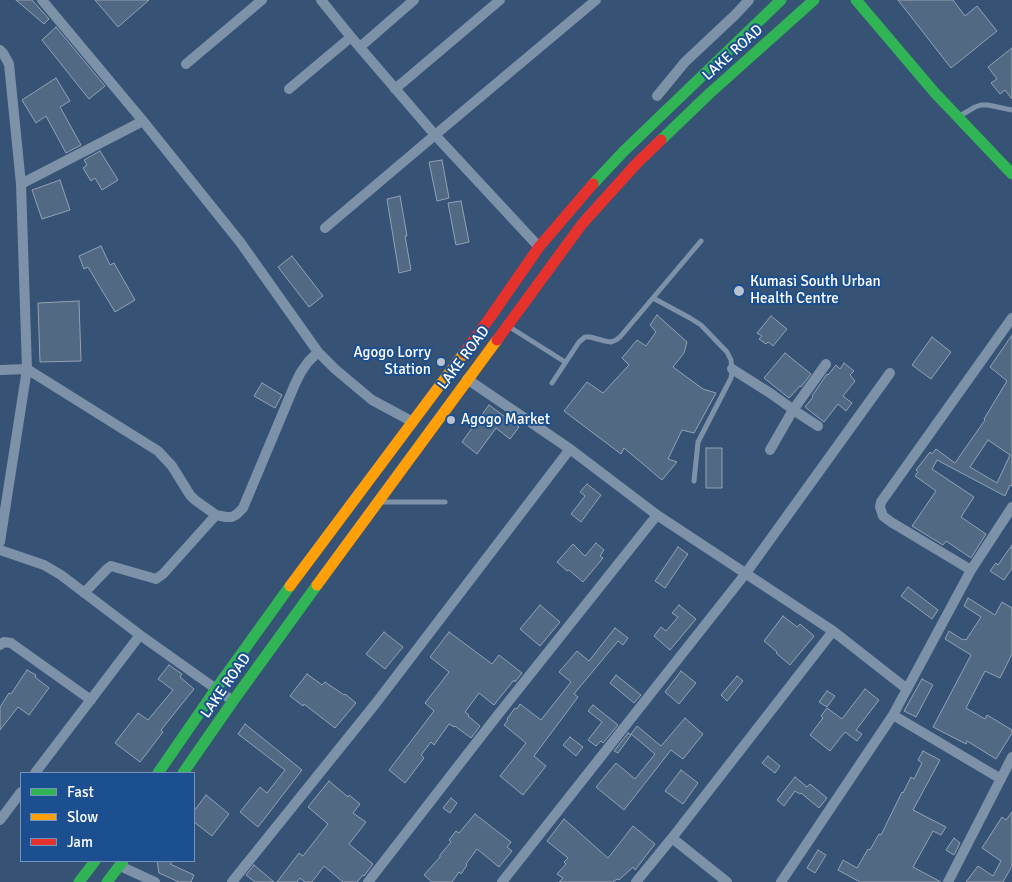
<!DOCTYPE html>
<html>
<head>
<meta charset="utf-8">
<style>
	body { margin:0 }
	#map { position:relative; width:1012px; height:882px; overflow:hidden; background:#365274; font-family:Signika,sans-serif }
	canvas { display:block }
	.legend { position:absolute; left:20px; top:772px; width:175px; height:90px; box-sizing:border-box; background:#1b4f8f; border:1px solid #7695bc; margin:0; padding:6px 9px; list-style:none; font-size:15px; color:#fff }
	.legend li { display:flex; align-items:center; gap:10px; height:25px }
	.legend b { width:25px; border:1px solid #7695bc }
</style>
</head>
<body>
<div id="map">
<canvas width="1012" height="882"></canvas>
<ul class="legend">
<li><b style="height:6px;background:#30b455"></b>Fast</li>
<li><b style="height:6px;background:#ff9f0a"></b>Slow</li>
<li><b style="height:6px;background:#e5322d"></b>Jam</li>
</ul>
</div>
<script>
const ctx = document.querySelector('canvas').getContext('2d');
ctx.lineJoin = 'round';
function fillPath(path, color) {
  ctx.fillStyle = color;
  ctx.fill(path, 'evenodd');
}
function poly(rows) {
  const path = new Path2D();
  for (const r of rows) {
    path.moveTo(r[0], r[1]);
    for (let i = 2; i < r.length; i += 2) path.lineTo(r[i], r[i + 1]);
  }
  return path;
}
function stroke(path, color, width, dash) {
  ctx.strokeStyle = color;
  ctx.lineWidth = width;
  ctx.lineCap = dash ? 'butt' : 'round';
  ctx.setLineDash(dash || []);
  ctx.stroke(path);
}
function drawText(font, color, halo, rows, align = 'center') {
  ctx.font = font + ' Signika,sans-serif';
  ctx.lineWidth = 4;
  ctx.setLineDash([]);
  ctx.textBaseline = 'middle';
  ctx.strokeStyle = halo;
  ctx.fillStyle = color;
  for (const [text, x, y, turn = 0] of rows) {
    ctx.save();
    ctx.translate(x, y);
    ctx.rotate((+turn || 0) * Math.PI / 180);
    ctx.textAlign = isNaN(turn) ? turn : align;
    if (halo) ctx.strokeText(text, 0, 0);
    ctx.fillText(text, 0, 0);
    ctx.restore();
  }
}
const building = poly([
	[16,0,32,0,49,19,44,24,16,0],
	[95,0,149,0,118,27,95,0],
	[898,0,953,0,965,16,977,6,997,31,951,68,898,0],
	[56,27,105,86,89,99,42,40,56,27],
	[1012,48,1012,99,1005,90,1000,94,991,83,997,79,988,67,1012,48],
	[56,78,70,101,60,107,81,145,66,153,46,116,36,123,22,100,56,78],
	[100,151,118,180,102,190,95,178,91,181,83,168,87,165,84,160,100,151],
	[442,160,449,198,437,201,429,162,442,160],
	[60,180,70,210,42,219,32,190,60,180],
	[400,196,407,236,405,236,411,270,399,273,387,199,400,196],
	[461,201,469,242,456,245,448,203,461,201],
	[101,246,110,265,114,263,135,300,115,312,88,267,84,269,79,256,101,246],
	[292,256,323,296,309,307,278,267,292,256],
	[79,301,81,361,40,362,38,303,79,301],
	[657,315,687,342,684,353,673,367,703,389,716,393,694,433,682,430,668,459,677,462,662,480,624,448,621,454,564,411,587,382,603,393,629,365,622,358,637,340,646,346,656,332,650,325,657,315],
	[771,316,787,329,773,346,768,342,766,344,759,339,762,336,757,333,771,316],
	[1012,335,1012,486,1010,485,1005,496,937,460,932,469,974,497,961,517,986,534,971,558,946,541,943,545,912,526,936,491,915,476,918,472,916,470,930,452,932,454,936,449,955,463,985,420,984,419,1007,381,990,367,1012,335],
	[988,440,1010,455,997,483,970,467,988,440],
	[932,337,951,352,931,379,912,365,932,337],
	[785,353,811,374,801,387,800,386,789,398,764,378,785,353],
	[844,363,854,371,850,375,855,381,843,396,852,403,846,411,838,404,824,422,805,407,813,397,812,396,827,374,828,375,836,365,840,369,844,363],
	[262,383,282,395,275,408,254,396,262,383],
	[489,405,519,427,510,439,496,428,477,454,462,442,489,405],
	[706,448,722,448,722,488,706,488,706,448],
	[587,484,601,495,581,522,571,514,585,496,580,492,587,484],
	[596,543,604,550,600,556,603,558,583,582,569,570,567,571,557,562,573,544,585,556,596,543],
	[1012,545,1012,568,1004,580,990,571,996,563,998,565,1012,545],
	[678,547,688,554,665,588,655,581,678,547],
	[908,587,938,610,932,619,901,596,908,587],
	[968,598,995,615,1002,602,1012,608,1012,654,1000,678,985,671,966,708,985,719,987,715,1012,730,1012,733,996,759,967,741,966,744,933,727,971,655,945,639,949,631,963,640,964,639,966,640,981,617,964,606,968,598],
	[540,605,560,622,540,646,520,629,540,605],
	[679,605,696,619,670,650,654,636,661,627,666,631,678,617,672,613,679,605],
	[783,616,797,627,800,624,814,636,790,665,776,653,777,652,764,641,783,616],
	[615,628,628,638,623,645,618,641,574,694,578,697,534,756,546,766,523,795,500,776,526,743,504,725,508,720,507,719,515,708,517,709,520,704,541,720,571,682,559,672,577,651,589,661,615,628],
	[384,632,403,647,385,669,366,654,384,632],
	[449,632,492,664,499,655,522,673,515,682,514,680,494,705,479,693,465,712,469,715,468,716,480,726,471,738,455,726,454,727,449,724,434,745,431,742,421,755,424,758,405,783,389,770,434,711,425,703,449,672,430,657,449,632],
	[169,665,182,674,180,677,194,689,161,730,163,732,140,762,115,743,138,713,148,720,173,690,158,679,169,665],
	[27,670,36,675,35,677,49,688,29,715,18,707,0,730,0,707,9,693,11,694,27,670],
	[681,671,696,683,679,704,665,692,681,671],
	[307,674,322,685,325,682,344,695,345,694,356,703,335,728,304,704,303,706,290,696,307,674],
	[616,675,641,695,634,703,610,683,616,675],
	[737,676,743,681,727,701,721,695,737,676],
	[922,679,933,685,916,717,904,711,922,679],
	[865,689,879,700,856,730,862,734,857,741,845,732,830,751,810,735,823,718,821,716,827,708,842,719,865,689],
	[827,691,835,696,827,707,819,702,827,691],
	[593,705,618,725,603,743,601,741,596,746,588,740,602,722,588,711,593,705],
	[685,718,703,734,683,759,671,750,624,810,596,787,616,763,635,779,655,754,631,734,637,726,661,746,685,718],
	[245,724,302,770,258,827,240,812,260,787,267,793,285,770,238,734,245,724],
	[628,733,631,735,618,753,614,751,628,733],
	[570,737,583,747,576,756,563,745,570,737],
	[923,751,940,760,913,810,946,827,941,835,933,831,913,867,941,882,860,882,838,870,843,860,857,868,868,849,870,850,879,834,881,835,902,792,903,793,911,777,914,779,922,763,918,760,923,751],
	[768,756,780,766,775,773,762,763,768,756],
	[681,770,698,783,683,804,665,791,681,770],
	[795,777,807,787,810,784,827,798,819,808,801,793,800,794,795,791,784,806,777,800,795,777],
	[329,781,348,797,349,795,360,804,353,813,366,822,349,844,373,864,364,876,363,875,357,882,343,882,324,866,312,882,305,882,300,878,297,882,277,882,299,853,303,856,328,824,308,807,329,781],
	[206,795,229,814,212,836,194,822,194,811,206,795],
	[451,798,457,803,450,813,443,808,451,798],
	[1012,812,1012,866,1003,882,966,882,978,866,993,876,1001,861,982,848,1002,817,1006,820,1012,812],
	[475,814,511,842,507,847,512,851,499,867,477,849,466,864,467,865,461,874,459,872,452,882,432,882,424,875,440,857,440,855,451,842,449,840,456,831,459,833,475,814],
	[564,819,608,858,633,826,655,844,635,870,633,867,619,880,617,879,613,882,559,882,563,878,557,874,566,864,564,862,568,858,547,841,564,819],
	[954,838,960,843,954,855,946,850,954,838],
	[818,850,826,855,815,873,807,868,818,850],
	[157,861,173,861,170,864,194,875,191,882,179,882,159,873,157,861],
	[254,865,274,882,255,882,246,875,254,865]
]);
const lane = poly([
	[958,117,975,107,981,105,988,105,1012,110],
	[653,298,690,318,701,325,727,352,731,360,732,372,731,378,698,442,694,481],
	[508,326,565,362],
	[552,383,579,342,585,337,590,337,605,341,611,342,616,340,620,337,701,241],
	[380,502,445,502]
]);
const street = poly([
	[42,0,143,121,240,242,318,352,335,369,372,400,413,422],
	[321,0,351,37,435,135,596,0],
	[360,47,414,0],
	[0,50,3,53,9,64,21,184,27,369,158,451,172,466,190,495,195,500,216,515,226,517,232,517,237,514,243,508,295,384,301,372,308,362,318,352],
	[186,64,262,0],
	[289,89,351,37],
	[395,89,500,0],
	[657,96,685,62,735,15,749,0],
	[21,184,143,121],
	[325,228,435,135,539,247],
	[732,369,770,393,798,413,818,426],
	[0,370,27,369,0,542],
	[467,379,570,449,657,515,833,631,907,689],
	[770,450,793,410,826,364],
	[0,550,44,565,61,575,140,635],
	[971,570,891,522,883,516,880,507,881,502,1012,318],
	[84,593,107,569,111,566,156,579,163,574,216,515],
	[0,645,4,642,11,643,91,700],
	[893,715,1001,779],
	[35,773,140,635,233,701],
	[0,820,21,792],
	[672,838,727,882],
	[120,866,155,882],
	[232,882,376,703,570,449],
	[368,882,493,721,657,515],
	[502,882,746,573,890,373],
	[636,882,672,838,833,631],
	[781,882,893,715,971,570,1012,507],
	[948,882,1012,757]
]);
const fast = poly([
	[856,0,935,93,1012,174],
	[661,140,710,93,814,0],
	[593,184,623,152,781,0],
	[158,773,216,689,290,586],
	[183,773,233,701,317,585],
	[79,882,95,861],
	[107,882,123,861]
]);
const slow = poly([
	[317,585,497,340],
	[290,586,464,353]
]);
const jam = poly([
	[497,340,582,224,637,163,661,140],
	[464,353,489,319,539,247,593,184]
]);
const markers = [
	[739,291,6,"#b9c2ce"],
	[441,362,5,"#b9c2ce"],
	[451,420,5,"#b9c2ce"]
];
const streetNames = [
	["LAKE ROAD",733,53,-42],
	["LAKE ROAD",464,358,-53],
	["LAKE ROAD",226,686,-55]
];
const poiNames = [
	["Kumasi South Urban",750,282],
	["Health Centre",750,299],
	["Agogo Lorry",431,353,"right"],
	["Station",431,370,"right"],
	["Agogo Market",461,420]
];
fillPath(building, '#526984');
stroke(building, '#92a2b6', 1);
stroke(lane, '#7d92a8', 5);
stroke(street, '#7d92a8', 10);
stroke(fast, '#30b455', 11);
stroke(slow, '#ff9f0a', 11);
stroke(jam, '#e5322d', 11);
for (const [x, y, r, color] of markers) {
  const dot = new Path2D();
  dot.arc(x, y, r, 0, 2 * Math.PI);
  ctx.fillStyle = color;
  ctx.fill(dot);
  stroke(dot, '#1b4f8f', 2);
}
drawText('15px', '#fff', '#1b4f8f', streetNames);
drawText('15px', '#fff', '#1b4f8f', poiNames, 'left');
</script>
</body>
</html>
